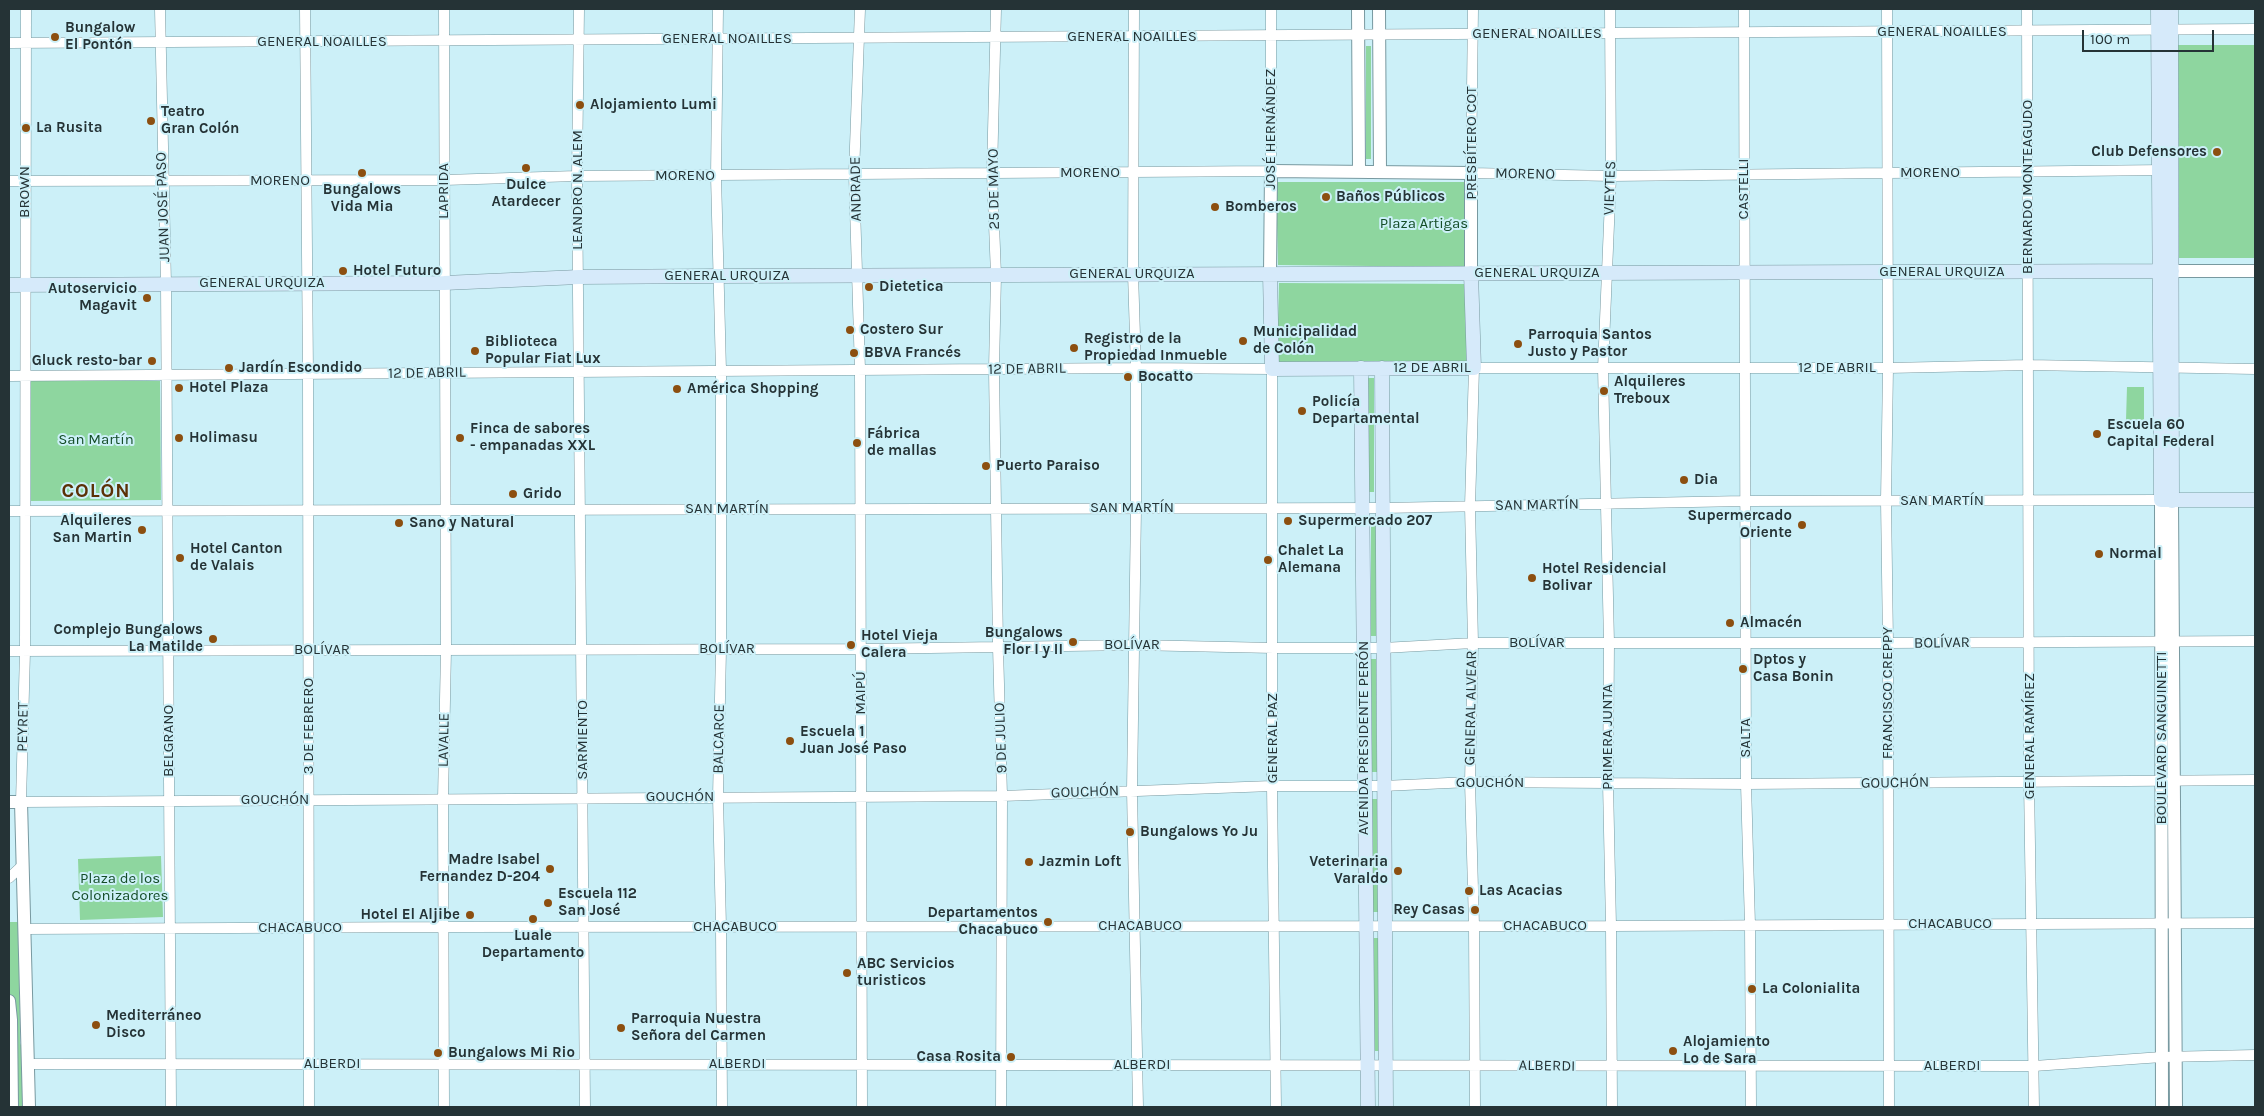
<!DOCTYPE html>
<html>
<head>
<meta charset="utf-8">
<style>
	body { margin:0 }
	#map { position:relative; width:2264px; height:1116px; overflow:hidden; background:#ccf0f8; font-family:Karla,sans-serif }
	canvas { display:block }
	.frame { position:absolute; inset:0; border:10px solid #253336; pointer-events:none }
	.scale { position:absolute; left:2082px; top:30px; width:132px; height:22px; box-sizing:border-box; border:2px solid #253336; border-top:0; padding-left:6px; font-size:15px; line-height:18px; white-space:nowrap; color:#253336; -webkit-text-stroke:4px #ccf0f8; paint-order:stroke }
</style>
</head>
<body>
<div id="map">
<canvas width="2264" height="1116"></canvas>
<div class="frame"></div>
<div class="scale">100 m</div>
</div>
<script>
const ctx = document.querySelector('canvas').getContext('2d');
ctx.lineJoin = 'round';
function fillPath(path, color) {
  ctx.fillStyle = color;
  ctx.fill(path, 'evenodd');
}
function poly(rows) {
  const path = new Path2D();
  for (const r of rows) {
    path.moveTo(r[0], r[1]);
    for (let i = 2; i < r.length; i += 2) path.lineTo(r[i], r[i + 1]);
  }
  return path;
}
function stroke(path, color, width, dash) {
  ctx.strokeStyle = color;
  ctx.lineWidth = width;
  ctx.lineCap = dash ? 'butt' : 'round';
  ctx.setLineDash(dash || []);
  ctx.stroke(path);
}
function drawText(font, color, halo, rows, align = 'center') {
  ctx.font = font + ' Karla,sans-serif';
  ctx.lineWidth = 4;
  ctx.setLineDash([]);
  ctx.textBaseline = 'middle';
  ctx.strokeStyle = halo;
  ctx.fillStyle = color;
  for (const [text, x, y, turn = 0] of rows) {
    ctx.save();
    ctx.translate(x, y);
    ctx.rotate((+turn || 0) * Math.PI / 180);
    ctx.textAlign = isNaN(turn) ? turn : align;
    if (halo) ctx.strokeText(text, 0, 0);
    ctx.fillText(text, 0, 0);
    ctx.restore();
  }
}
const green = poly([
	[2178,45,2255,45,2255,258,2179,258],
	[1366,46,1371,46,1371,159,1366,159],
	[1276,182,1467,182,1466,267,1278,265],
	[1279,283,1469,284,1468,361,1277,364],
	[1368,378,1374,378,1374,492,1369,492],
	[31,380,160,381,161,500,31,501],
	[2127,387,2144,387,2144,420,2126,420],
	[1371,523,1376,523,1377,636,1371,636],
	[1371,659,1376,659,1377,772,1372,772],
	[1372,799,1377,799,1378,912,1373,912],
	[161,856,163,917,80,920,78,859],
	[9,922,19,922,20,1043,23,1050,23,1107,15,1107,12,1015,9,988],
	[1373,938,1378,938,1379,1051,1374,1051]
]);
const minor = poly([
	[26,9,25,651,21,802,1002,796,1272,786,1383,786,1470,782,1746,784,2255,780],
	[160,9,166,284,171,1107],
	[305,9,308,374,309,1107],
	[444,9,446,650,443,799,444,1107],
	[579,9,577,176,585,1107],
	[718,9,716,176,721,371,721,649,718,797,721,927,722,1107],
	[860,9,854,174,860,370,862,1107],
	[996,9,992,173,996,275,994,369,998,647,1002,796,1001,1107],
	[1134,9,1133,273,1136,368,1136,508,1132,790,1138,1107],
	[1473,9,1471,173,1611,176,2166,170],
	[1610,9,1611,176,1603,368,1609,643,1608,783,1611,926,1612,1107],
	[1744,9,1746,784,1750,925,1751,1107],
	[1887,9,1888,368,1886,501,1888,643,1889,1107],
	[2027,9,2029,781,2034,1107],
	[9,43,2255,29],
	[9,181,444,180,577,176,1271,171,1271,9],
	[9,376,1136,368,1272,369,1272,786,1276,1107],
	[9,511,1383,508,1744,501,2161,500],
	[9,651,861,649,1135,645,1274,648,1383,648,1473,643,1888,643,2255,641],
	[9,878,23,865],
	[25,929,443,927,1611,926,2255,923],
	[28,1064,2034,1066,2162,1057,2255,1055],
	[1475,1107,1474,925,1470,782,1473,643,1470,506,1474,368,1888,368,2028,365,2255,369]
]);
const tertiary = poly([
	[1358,9,1359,171],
	[1379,9,1380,172],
	[2172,271,2255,271],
	[1270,274,1271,171,1471,173,1471,273],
	[2161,500,2162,1107],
	[2172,501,2176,1107],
	[9,802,21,802,29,1107],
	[9,1001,11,1020,12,1107]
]);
const secondary = poly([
	[2158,9,2161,500,2255,500],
	[2171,9,2172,501],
	[1270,274,1272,369,1474,368,1471,273],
	[9,285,444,283,579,277,719,276,2172,271],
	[1361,368,1368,1107],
	[1382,368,1386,1107]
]);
const markers = [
	[55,37,5,"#8c4f10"],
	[580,105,5,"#8c4f10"],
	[151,121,5,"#8c4f10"],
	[26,128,5,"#8c4f10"],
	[2217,152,5,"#8c4f10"],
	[526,168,5,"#8c4f10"],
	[362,173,5,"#8c4f10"],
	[1326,197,5,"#8c4f10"],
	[1215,207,5,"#8c4f10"],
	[343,271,5,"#8c4f10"],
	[869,287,5,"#8c4f10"],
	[147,298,5,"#8c4f10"],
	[850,330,5,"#8c4f10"],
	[1243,341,5,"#8c4f10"],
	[1518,344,5,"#8c4f10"],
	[1074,348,5,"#8c4f10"],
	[475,351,5,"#8c4f10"],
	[854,353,5,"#8c4f10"],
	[152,361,5,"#8c4f10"],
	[229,368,5,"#8c4f10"],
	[1128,377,5,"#8c4f10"],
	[179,388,5,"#8c4f10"],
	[677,389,5,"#8c4f10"],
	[1604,391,5,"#8c4f10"],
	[1302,411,5,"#8c4f10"],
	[2097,434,5,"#8c4f10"],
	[179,438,5,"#8c4f10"],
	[460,438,5,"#8c4f10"],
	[857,443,5,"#8c4f10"],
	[986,466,5,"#8c4f10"],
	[1684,480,5,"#8c4f10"],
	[513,494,5,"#8c4f10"],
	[1288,521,5,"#8c4f10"],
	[399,523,5,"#8c4f10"],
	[1802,525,5,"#8c4f10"],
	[142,530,5,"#8c4f10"],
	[2099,554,5,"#8c4f10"],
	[180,558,5,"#8c4f10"],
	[1268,560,5,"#8c4f10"],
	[1532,578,5,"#8c4f10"],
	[1730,623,5,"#8c4f10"],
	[213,639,5,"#8c4f10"],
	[1073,642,5,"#8c4f10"],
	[851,645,5,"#8c4f10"],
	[1743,669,5,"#8c4f10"],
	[790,741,5,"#8c4f10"],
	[1130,832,5,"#8c4f10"],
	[1029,862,5,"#8c4f10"],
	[550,869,5,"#8c4f10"],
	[1398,871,5,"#8c4f10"],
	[1469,891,5,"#8c4f10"],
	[548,903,5,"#8c4f10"],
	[1475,910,5,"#8c4f10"],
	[470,915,5,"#8c4f10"],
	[533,919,5,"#8c4f10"],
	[1048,922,5,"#8c4f10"],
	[847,973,5,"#8c4f10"],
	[1752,989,5,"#8c4f10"],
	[96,1025,5,"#8c4f10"],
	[621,1028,5,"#8c4f10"],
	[1673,1051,5,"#8c4f10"],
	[438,1053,5,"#8c4f10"],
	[1011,1057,5,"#8c4f10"]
];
const poiNames = [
	["Bungalow",65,28],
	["El Pontón",65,45],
	["Alojamiento Lumi",590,105],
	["Teatro",161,112],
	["Gran Colón",161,129],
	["La Rusita",36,128],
	["Club Defensores",2207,152,"right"],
	["Dulce",526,185,"center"],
	["Atardecer",526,202,"center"],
	["Bungalows",362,190,"center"],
	["Vida Mia",362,207,"center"],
	["Baños Públicos",1336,197],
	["Bomberos",1225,207],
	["Hotel Futuro",353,271],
	["Dietetica",879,287],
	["Autoservicio",137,289,"right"],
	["Magavit",137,306,"right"],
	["Costero Sur",860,330],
	["Municipalidad",1253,332],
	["de Colón",1253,349],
	["Parroquia Santos",1528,335],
	["Justo y Pastor",1528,352],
	["Registro de la",1084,339],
	["Propiedad Inmueble",1084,356],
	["Biblioteca",485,342],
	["Popular Fiat Lux",485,359],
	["BBVA Francés",864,353],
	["Gluck resto-bar",142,361,"right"],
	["Jardín Escondido",239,368],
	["Bocatto",1138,377],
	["Alquileres",1614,382],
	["Treboux",1614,399],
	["Hotel Plaza",189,388],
	["América Shopping",687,389],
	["Policía",1312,402],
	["Departamental",1312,419],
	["Escuela 60",2107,425],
	["Capital Federal",2107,442],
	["Finca de sabores",470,429],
	["- empanadas XXL",470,446],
	["Fábrica",867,434],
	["de mallas",867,451],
	["Holimasu",189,438],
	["Puerto Paraiso",996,466],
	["Dia",1694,480],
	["Grido",523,494],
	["Supermercado",1792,516,"right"],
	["Oriente",1792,533,"right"],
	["Alquileres",132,521,"right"],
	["San Martin",132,538,"right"],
	["Supermercado 207",1298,521],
	["Sano y Natural",409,523],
	["Hotel Canton",190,549],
	["de Valais",190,566],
	["Chalet La",1278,551],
	["Alemana",1278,568],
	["Normal",2109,554],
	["Hotel Residencial",1542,569],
	["Bolivar",1542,586],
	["Almacén",1740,623],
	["Complejo Bungalows",203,630,"right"],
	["La Matilde",203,647,"right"],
	["Bungalows",1063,633,"right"],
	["Flor I y II",1063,650,"right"],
	["Hotel Vieja",861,636],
	["Calera",861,653],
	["Dptos y",1753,660],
	["Casa Bonin",1753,677],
	["Escuela 1",800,732],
	["Juan José Paso",800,749],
	["Bungalows Yo Ju",1140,832],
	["Madre Isabel",540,860,"right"],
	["Fernandez D-204",540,877,"right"],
	["Jazmin Loft",1039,862],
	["Veterinaria",1388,862,"right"],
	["Varaldo",1388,879,"right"],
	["Las Acacias",1479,891],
	["Escuela 112",558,894],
	["San José",558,911],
	["Rey Casas",1465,910,"right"],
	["Departamentos",1038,913,"right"],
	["Chacabuco",1038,930,"right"],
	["Hotel El Aljibe",460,915,"right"],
	["Luale",533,936,"center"],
	["Departamento",533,953,"center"],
	["ABC Servicios",857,964],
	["turisticos",857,981],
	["La Colonialita",1762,989],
	["Mediterráneo",106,1016],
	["Disco",106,1033],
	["Parroquia Nuestra",631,1019],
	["Señora del Carmen",631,1036],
	["Alojamiento",1683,1042],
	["Lo de Sara",1683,1059],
	["Bungalows Mi Rio",448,1053],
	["Casa Rosita",1001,1057,"right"]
];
const streetNames = [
	["GENERAL NOAILLES",1942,32],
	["GENERAL NOAILLES",1537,34],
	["GENERAL NOAILLES",1132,37],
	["GENERAL NOAILLES",727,39],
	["GENERAL NOAILLES",322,42],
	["JOSÉ HERNÁNDEZ",1271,129,-90],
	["PRESBÍTERO COT",1472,143,-90],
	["MORENO",1090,173],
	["MORENO",1930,173],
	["MORENO",1525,174,1],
	["MORENO",685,176],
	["MORENO",280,181],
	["BERNARDO MONTEAGUDO",2028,187,-90],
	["VIEYTES",1610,188,-88],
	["ANDRADE",856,189,-91],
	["25 DE MAYO",994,189,-91],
	["CASTELLI",1744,189,-90],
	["LEANDRO N. ALEM",578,190,-90],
	["LAPRIDA",444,191,-90],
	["BROWN",25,192,-90],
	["JUAN JOSÉ PASO",163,207,-92],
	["GENERAL URQUIZA",1942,272],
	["GENERAL URQUIZA",1537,273],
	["GENERAL URQUIZA",1132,274],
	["GENERAL URQUIZA",727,276],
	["GENERAL URQUIZA",262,283],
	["12 DE ABRIL",1432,368],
	["12 DE ABRIL",1837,368],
	["12 DE ABRIL",1027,369,-1],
	["12 DE ABRIL",427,373,-1],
	["SAN MARTÍN",1942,501],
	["SAN MARTÍN",1537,505,-1],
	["SAN MARTÍN",1132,508],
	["SAN MARTÍN",727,509],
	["BOLÍVAR",1537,643],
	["BOLÍVAR",1942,643,-1],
	["BOLÍVAR",1132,645],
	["BOLÍVAR",727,649],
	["BOLÍVAR",322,650],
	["MAIPÚ",861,693,-90],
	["FRANCISCO CREPPY",1888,693,-90],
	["GENERAL ALVEAR",1471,708,-89],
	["3 DE FEBRERO",309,726,-90],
	["PEYRET",23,727,-89],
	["GENERAL RAMÍREZ",2030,736,-90],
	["PRIMERA JUNTA",1608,737,-90],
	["9 DE JULIO",1001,738,-92],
	["GENERAL PAZ",1273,738,-90],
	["AVENIDA PRESIDENTE PERÓN",1364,738,-90],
	["SALTA",1746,738,-90],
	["BOULEVARD SANGUINETTI",2162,738,-90],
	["BALCARCE",719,739,-89],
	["LAVALLE",444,740,-89],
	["SARMIENTO",583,740,-90],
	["BELGRANO",169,741,-90],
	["GOUCHÓN",1490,783],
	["GOUCHÓN",1895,783,-1],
	["GOUCHÓN",1085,792,-2],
	["GOUCHÓN",680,797],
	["GOUCHÓN",275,800],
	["CHACABUCO",1950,924],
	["CHACABUCO",1140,926],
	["CHACABUCO",1545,926],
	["CHACABUCO",735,927],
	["CHACABUCO",300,928],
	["ALBERDI",332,1064],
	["ALBERDI",737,1064],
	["ALBERDI",1142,1065],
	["ALBERDI",1547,1066,1],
	["ALBERDI",1952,1066]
];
const parkNames = [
	["Plaza Artigas",1424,224],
	["San Martín",96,440],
	["Plaza de los",120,879],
	["Colonizadores",120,896]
];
const districtNames = [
	["COLÓN",96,491]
];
fillPath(green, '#8ed69f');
stroke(minor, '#7899a0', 11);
stroke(tertiary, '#7899a0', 14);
stroke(secondary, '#7899a0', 15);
stroke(minor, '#fff', 10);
stroke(tertiary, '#fff', 12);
stroke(secondary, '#d6eafa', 14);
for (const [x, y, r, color] of markers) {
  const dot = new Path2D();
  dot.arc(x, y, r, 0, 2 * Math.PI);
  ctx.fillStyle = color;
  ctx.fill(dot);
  stroke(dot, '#ccf0f8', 2);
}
drawText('bold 15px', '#253336', '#ccf0f8', poiNames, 'left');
drawText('15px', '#253336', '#ccf0f8', streetNames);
drawText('15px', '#154d28', '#ccf0f8', parkNames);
ctx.letterSpacing = '1px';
drawText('bold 20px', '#5b3106', '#ccf0f8', districtNames);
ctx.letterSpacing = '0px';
</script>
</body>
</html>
